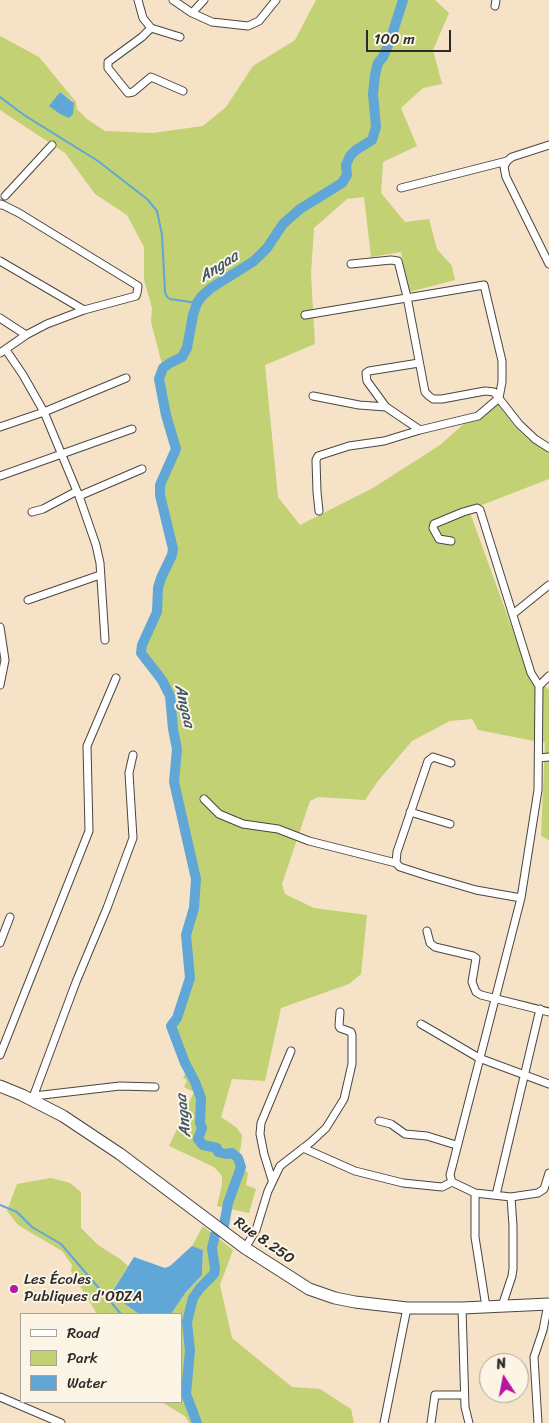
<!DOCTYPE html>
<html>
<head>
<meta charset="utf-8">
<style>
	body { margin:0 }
	#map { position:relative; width:549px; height:1423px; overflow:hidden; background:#f6e2c7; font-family:Sriracha,sans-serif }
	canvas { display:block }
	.legend { position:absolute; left:20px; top:1313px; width:162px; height:90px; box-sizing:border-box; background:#fcf5e5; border:1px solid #a8a49b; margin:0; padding:6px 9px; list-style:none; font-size:15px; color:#2b2b2b }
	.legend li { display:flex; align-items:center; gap:10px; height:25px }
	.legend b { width:25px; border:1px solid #a8a49b }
	.north { position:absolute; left:479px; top:1353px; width:50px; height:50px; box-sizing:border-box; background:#fcf5e5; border:1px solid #a8a49b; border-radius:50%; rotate:349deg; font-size:14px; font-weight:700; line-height:20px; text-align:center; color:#2b2b2b }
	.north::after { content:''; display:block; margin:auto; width:18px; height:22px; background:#b5179e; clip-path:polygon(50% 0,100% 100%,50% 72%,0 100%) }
	.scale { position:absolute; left:366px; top:30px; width:85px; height:22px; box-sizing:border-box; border:2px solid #2b2b2b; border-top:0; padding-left:6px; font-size:15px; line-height:18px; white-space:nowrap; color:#2b2b2b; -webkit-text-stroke:4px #fcf5e5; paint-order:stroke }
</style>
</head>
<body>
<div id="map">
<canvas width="549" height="1423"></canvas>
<ul class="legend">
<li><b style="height:6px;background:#fff"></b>Road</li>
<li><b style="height:14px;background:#c2d173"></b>Park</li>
<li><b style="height:14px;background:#60a6d6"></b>Water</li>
</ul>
<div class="north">N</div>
<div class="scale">100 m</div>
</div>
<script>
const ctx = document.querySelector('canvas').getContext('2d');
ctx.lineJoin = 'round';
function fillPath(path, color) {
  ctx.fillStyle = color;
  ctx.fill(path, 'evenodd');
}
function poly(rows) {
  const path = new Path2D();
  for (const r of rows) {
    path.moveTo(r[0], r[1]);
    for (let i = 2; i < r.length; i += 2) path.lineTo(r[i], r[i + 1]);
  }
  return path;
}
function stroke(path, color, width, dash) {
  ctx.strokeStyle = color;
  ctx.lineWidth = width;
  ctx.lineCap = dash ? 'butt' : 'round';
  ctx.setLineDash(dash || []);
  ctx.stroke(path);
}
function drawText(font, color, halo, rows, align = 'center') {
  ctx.font = font + ' Sriracha,sans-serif';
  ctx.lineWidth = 4;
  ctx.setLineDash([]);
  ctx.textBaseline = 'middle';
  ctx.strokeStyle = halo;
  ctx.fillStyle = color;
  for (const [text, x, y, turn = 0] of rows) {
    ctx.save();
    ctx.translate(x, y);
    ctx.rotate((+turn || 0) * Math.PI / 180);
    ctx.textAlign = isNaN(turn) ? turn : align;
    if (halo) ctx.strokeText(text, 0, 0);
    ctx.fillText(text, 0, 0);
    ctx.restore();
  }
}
const green = poly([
	[316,0,435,0,449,13,433,50,442,84,423,88,401,108,417,146,383,162,381,193,405,222,429,219,437,249,452,266,455,280,409,292,401,252,371,257,364,197,347,199,314,228,311,274,315,344,265,365,278,497,300,525,373,488,440,445,493,398,515,427,529,440,549,452,549,479,469,510,526,667,549,690,549,840,541,836,545,743,478,730,472,719,450,721,412,741,378,781,365,800,318,797,310,801,282,884,285,894,314,908,367,915,361,974,349,984,281,1008,265,1081,232,1079,221,1117,236,1127,242,1135,241,1146,238,1158,241,1167,248,1173,246,1185,256,1189,249,1213,217,1206,222,1185,222,1176,214,1167,169,1146,194,1092,184,1087,187,1080,183,1078,187,1070,171,1026,177,1017,190,978,186,935,194,908,196,879,174,782,177,749,173,729,170,696,162,679,141,653,142,645,157,612,158,588,161,578,172,555,172,541,160,495,160,485,176,449,166,415,159,379,163,368,151,322,152,308,144,280,144,247,127,215,95,194,65,153,0,110,0,36,39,57,76,102,77,109,87,119,105,131,152,133,203,126,226,107,253,66,295,40],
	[60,92,73,101,50,106],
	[51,1178,70,1183,81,1192,81,1228,98,1245,120,1259,128,1266,111,1294,139,1314,97,1314,71,1271,72,1265,62,1251,18,1225,7,1211,17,1184],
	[203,1226,233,1250,220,1285,232,1338,292,1387,320,1389,351,1409,354,1423,189,1423,186,1417,162,1402,181,1402,181,1314,171,1314,186,1292,202,1275,203,1250,192,1246]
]);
const water = poly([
	[60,92,74,103,73,114,69,118,60,114,49,106],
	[192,1246,203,1250,202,1275,186,1292,171,1314,139,1314,111,1294,134,1257,165,1268,170,1266]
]);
const stream = poly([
	[0,97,24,115,98,161,147,199,157,211,162,235,165,292,167,297,170,299,197,303],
	[0,1205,17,1212,32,1227,61,1244,121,1314],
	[181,1379,187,1387]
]);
const river = poly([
	[197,1423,186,1394,190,1350,187,1322,193,1298,200,1288,214,1274,215,1269,212,1248,215,1235,224,1225,228,1203,241,1167,238,1158,232,1153,226,1154,218,1152,217,1148,203,1145,198,1139,202,1128,200,1123,201,1098,195,1082,185,1063,171,1026,177,1018,190,978,186,935,194,908,196,879,174,782,177,749,173,729,170,696,162,680,141,653,142,645,157,612,158,588,161,578,172,555,173,549,160,495,160,485,176,449,166,415,159,379,163,368,170,363,182,357,187,348,193,315,197,303,202,296,211,288,254,261,267,248,283,224,300,209,342,183,347,175,346,165,350,156,356,150,372,140,376,127,373,94,375,75,378,63,383,57,391,38,403,0]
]);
const minor = poly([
	[138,0,143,18,151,28,180,37],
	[173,0,192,13,212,22,248,26,259,21,276,0],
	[495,6,496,0],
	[192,13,204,0],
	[151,28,142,37,108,62,108,68,128,93,133,92,151,77,183,91],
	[549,145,512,157,507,161,504,167,506,177,549,264],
	[401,188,507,161],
	[5,196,52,145],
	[0,205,1,204,19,213,138,286,137,293,136,296,84,310,47,324,26,335,0,353],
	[0,261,84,310],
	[351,264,391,260,398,261,407,297,425,392,429,396,433,399,442,399,485,391,494,392,519,424,535,439,549,448],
	[305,315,484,285,502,361,502,382,499,398,478,416,420,430,384,441,349,446,318,456,316,460,317,492,319,511],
	[0,318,26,335],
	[6,350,23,375,44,412,79,496,96,545,100,563,105,640],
	[419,363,369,371,366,373,367,381,386,407,420,430],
	[313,396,359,405,386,407],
	[0,427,44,412,126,378],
	[0,476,132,429],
	[79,496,142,469],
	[32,512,43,509,77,491],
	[451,541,439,539,433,528,434,524,463,512,477,508,480,510,531,673,539,686,538,790,521,898,450,1175,452,1182,475,1193,475,1237,486,1307],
	[28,600,100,575],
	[513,614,549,585],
	[0,627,5,660,0,685],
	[539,686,549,676],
	[539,758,549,757],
	[451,763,433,757,428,761,397,852,396,863,400,867,428,876,476,890,521,898],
	[204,799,219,814,243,824,278,829,309,841,396,863],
	[410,812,450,824],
	[427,931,430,943,435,947,473,956,476,958,472,982,476,992,481,995,549,1012],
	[0,943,10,917],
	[421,1024,479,1058,549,1084],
	[0,1055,89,831,87,746,116,678],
	[34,1096,120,1086,155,1087],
	[32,1100,76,982,107,908,133,838,129,773,133,755],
	[379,1121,391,1124,405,1134,427,1136,456,1145],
	[303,1148,355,1171,403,1183,442,1187,452,1182],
	[272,1180,264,1154,260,1134,261,1123,291,1051],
	[475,1193,511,1197,538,1193,544,1189,549,1173],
	[496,1195,540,1009],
	[245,1248,256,1230,268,1191,280,1166,311,1142,326,1128,344,1099,352,1064,352,1035,351,1032,340,1028,339,1026,340,1012],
	[502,1306,512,1276,513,1269,513,1226,511,1197],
	[462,1308,465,1407,469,1423],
	[0,1397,61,1423],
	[384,1423,407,1308],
	[431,1423,435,1395,464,1395],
	[538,1423,534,1357,543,1330,548,1304]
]);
const trunk = poly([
	[0,1086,22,1095,63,1116,120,1154,245,1248,309,1289,335,1298,355,1302,407,1308,462,1308,549,1304]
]);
const markers = [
	[14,1289,5,"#b5179e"]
];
const streetNames = [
	["Rue 8.250",264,1241,35]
];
const poiNames = [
	["Les Écoles",24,1280],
	["Publiques d'ODZA",24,1297]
];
const waterNames = [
	["Angaa",219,267,-33],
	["Angaa",184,706,77],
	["Angaa",184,1116,-96]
];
fillPath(green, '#c2d173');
fillPath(water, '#60a6d6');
stroke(stream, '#60a6d6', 2);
stroke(river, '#60a6d6', 10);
stroke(minor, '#494642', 9);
stroke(trunk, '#494642', 13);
stroke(minor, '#fff', 7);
stroke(trunk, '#fff', 11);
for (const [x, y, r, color] of markers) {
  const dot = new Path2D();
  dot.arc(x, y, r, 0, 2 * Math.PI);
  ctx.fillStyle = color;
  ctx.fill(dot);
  stroke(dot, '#fcf5e5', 2);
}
drawText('15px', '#2b2b2b', '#fcf5e5', streetNames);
drawText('15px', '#2b2b2b', '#fcf5e5', poiNames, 'left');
drawText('italic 16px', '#3e5667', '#fcf5e5', waterNames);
</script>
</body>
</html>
